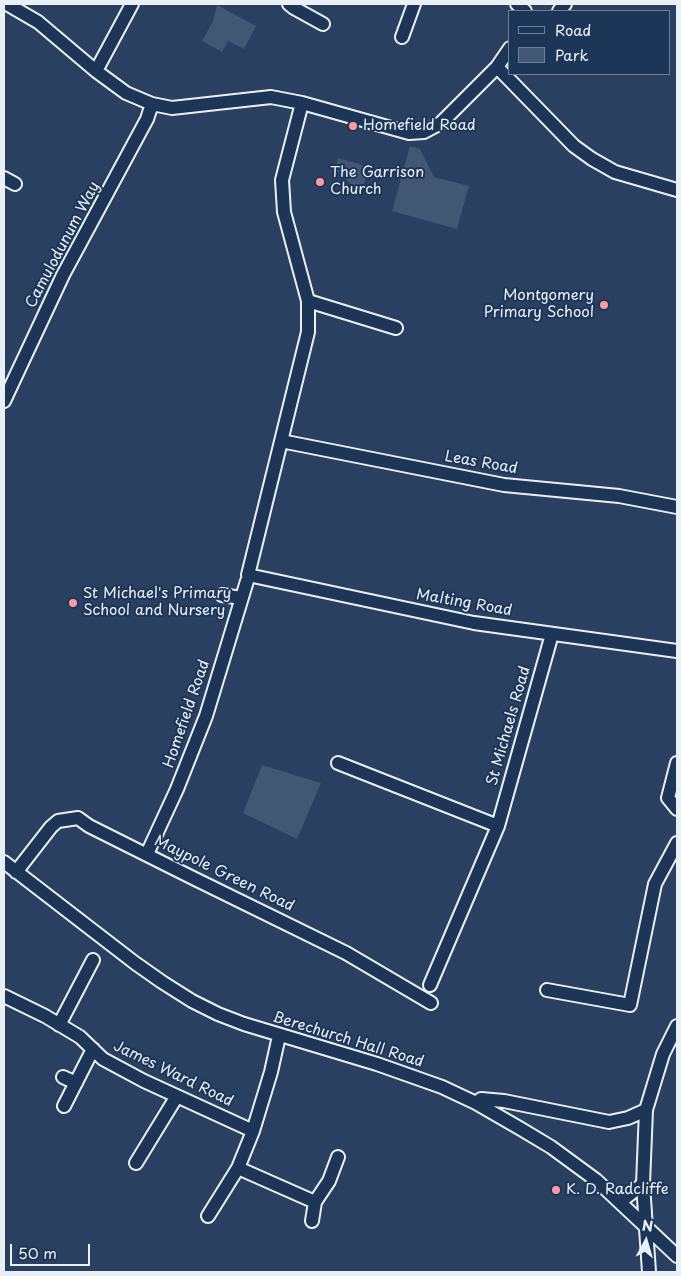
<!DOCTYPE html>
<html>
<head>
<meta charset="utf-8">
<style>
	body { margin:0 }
	#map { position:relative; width:681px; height:1276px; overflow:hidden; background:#294061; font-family:"Playpen Sans",sans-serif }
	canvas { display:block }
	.frame { position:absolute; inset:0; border:5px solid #e8f1f8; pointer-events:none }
	.legend { position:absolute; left:508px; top:10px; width:162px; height:65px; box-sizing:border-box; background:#1d3557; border:1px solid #6e8097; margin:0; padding:6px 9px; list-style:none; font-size:15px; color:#e8f1f8 }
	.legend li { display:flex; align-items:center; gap:10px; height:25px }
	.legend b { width:25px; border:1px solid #6e8097 }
	.north { position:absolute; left:621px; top:1216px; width:50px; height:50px; -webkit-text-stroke:4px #1d3557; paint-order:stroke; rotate:6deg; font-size:14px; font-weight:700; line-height:20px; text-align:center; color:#e8f1f8 }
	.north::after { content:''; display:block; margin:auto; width:18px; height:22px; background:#e8f1f8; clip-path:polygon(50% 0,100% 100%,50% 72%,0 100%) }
	.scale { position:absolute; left:10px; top:1244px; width:80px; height:22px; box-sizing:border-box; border:2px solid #e8f1f8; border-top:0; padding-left:6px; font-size:15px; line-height:18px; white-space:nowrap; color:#e8f1f8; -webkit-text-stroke:4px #1d3557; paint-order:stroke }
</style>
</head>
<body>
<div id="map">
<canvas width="681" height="1276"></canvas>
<div class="frame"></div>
<ul class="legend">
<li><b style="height:6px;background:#1d3557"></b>Road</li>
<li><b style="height:14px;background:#415774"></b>Park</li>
</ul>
<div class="north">N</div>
<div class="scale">50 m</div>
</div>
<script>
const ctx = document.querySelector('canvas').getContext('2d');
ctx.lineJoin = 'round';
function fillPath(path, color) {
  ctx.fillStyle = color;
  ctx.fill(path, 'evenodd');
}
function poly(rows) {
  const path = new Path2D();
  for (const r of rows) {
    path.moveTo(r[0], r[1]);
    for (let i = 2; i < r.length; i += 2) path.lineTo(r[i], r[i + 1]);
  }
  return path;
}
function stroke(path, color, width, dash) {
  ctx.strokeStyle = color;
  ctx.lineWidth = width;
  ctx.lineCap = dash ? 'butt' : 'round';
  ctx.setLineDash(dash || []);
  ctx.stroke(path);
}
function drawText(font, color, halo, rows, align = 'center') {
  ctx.font = font + ' "Playpen Sans",sans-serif';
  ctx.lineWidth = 4;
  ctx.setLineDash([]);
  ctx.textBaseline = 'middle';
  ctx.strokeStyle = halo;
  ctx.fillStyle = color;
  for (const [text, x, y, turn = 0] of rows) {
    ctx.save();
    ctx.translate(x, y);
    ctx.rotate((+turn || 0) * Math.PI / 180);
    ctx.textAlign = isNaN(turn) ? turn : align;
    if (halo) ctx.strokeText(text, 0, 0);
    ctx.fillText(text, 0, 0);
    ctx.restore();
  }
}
const green = poly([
	[217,5,256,26,244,49,228,41,222,52,202,41,213,21],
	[410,146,420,149,434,177,469,186,457,229,392,211],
	[338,158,369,167,361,193,335,170],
	[262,765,321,783,297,839,243,813]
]);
const minor = poly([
	[7,4,38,22,96,71,126,93,152,104,172,108,271,97,302,103,409,133,424,132,441,123,497,67,510,48],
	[289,4,294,8,323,24],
	[517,4,525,11],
	[559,11,565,4],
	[402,37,414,4],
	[497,67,574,146,592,159,615,172,677,190],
	[96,71,132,4],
	[302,103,282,180,284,212,308,301,308,332,248,575,474,623,677,651],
	[4,178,15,184],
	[308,301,396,328],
	[4,401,63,275,147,119,152,104],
	[281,441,504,485,619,496,677,507],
	[222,595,241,598],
	[338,763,498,826],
	[677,763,668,798,677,809],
	[147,854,177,789,206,716,247,581],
	[4,862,135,963,162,982,192,1001,218,1014,244,1024,377,1064,442,1087,476,1103,521,1129,551,1147,596,1180,677,1256],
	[16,872,51,827,58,821,78,818,89,826,195,879,346,953,431,1003],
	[430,985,498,826,552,634],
	[547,990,630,1005,655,884,677,843],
	[4,996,45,1016,80,1037,103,1059,144,1081,253,1131],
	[59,1025,93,960],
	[63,1077,76,1083],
	[476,1103,481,1099,504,1101,609,1122,628,1118,646,1110],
	[64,1106,93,1049],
	[136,1163,177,1096],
	[238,1168,315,1202,312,1221],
	[315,1202,329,1181,338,1157],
	[620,1202,643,1184],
	[208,1216,238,1168,253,1131,271,1072,279,1036],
	[649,1272,643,1184,646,1110,663,1054,677,1026]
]);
const markers = [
	[353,126,5,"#ff9aa2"],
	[320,182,5,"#ff9aa2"],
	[604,305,5,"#ff9aa2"],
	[73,603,5,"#ff9aa2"],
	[556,1190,5,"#ff9aa2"]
];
const poiNames = [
	["Homefield Road",363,126],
	["The Garrison",330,173],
	["Church",330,190],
	["Montgomery",594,296,"right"],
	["Primary School",594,313,"right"],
	["St Michael's Primary",83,594],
	["School and Nursery",83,611],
	["K. D. Radcliffe",566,1190]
];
const streetNames = [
	["Camulodunum Way",63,245,-62],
	["Leas Road",481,463,10],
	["Malting Road",464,603,10],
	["Homefield Road",187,714,-71],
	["St Michaels Road",509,726,-74],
	["Maypole Green Road",224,874,26],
	["Berechurch Hall Road",348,1040,17],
	["James Ward Road",173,1074,26]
];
fillPath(green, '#415774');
stroke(minor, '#e8f1f8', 16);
stroke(minor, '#1d3557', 12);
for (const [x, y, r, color] of markers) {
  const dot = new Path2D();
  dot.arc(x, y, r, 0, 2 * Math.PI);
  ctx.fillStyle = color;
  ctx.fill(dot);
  stroke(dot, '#1d3557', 2);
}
drawText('15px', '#e8f1f8', '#1d3557', poiNames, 'left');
drawText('15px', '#e8f1f8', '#1d3557', streetNames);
</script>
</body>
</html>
